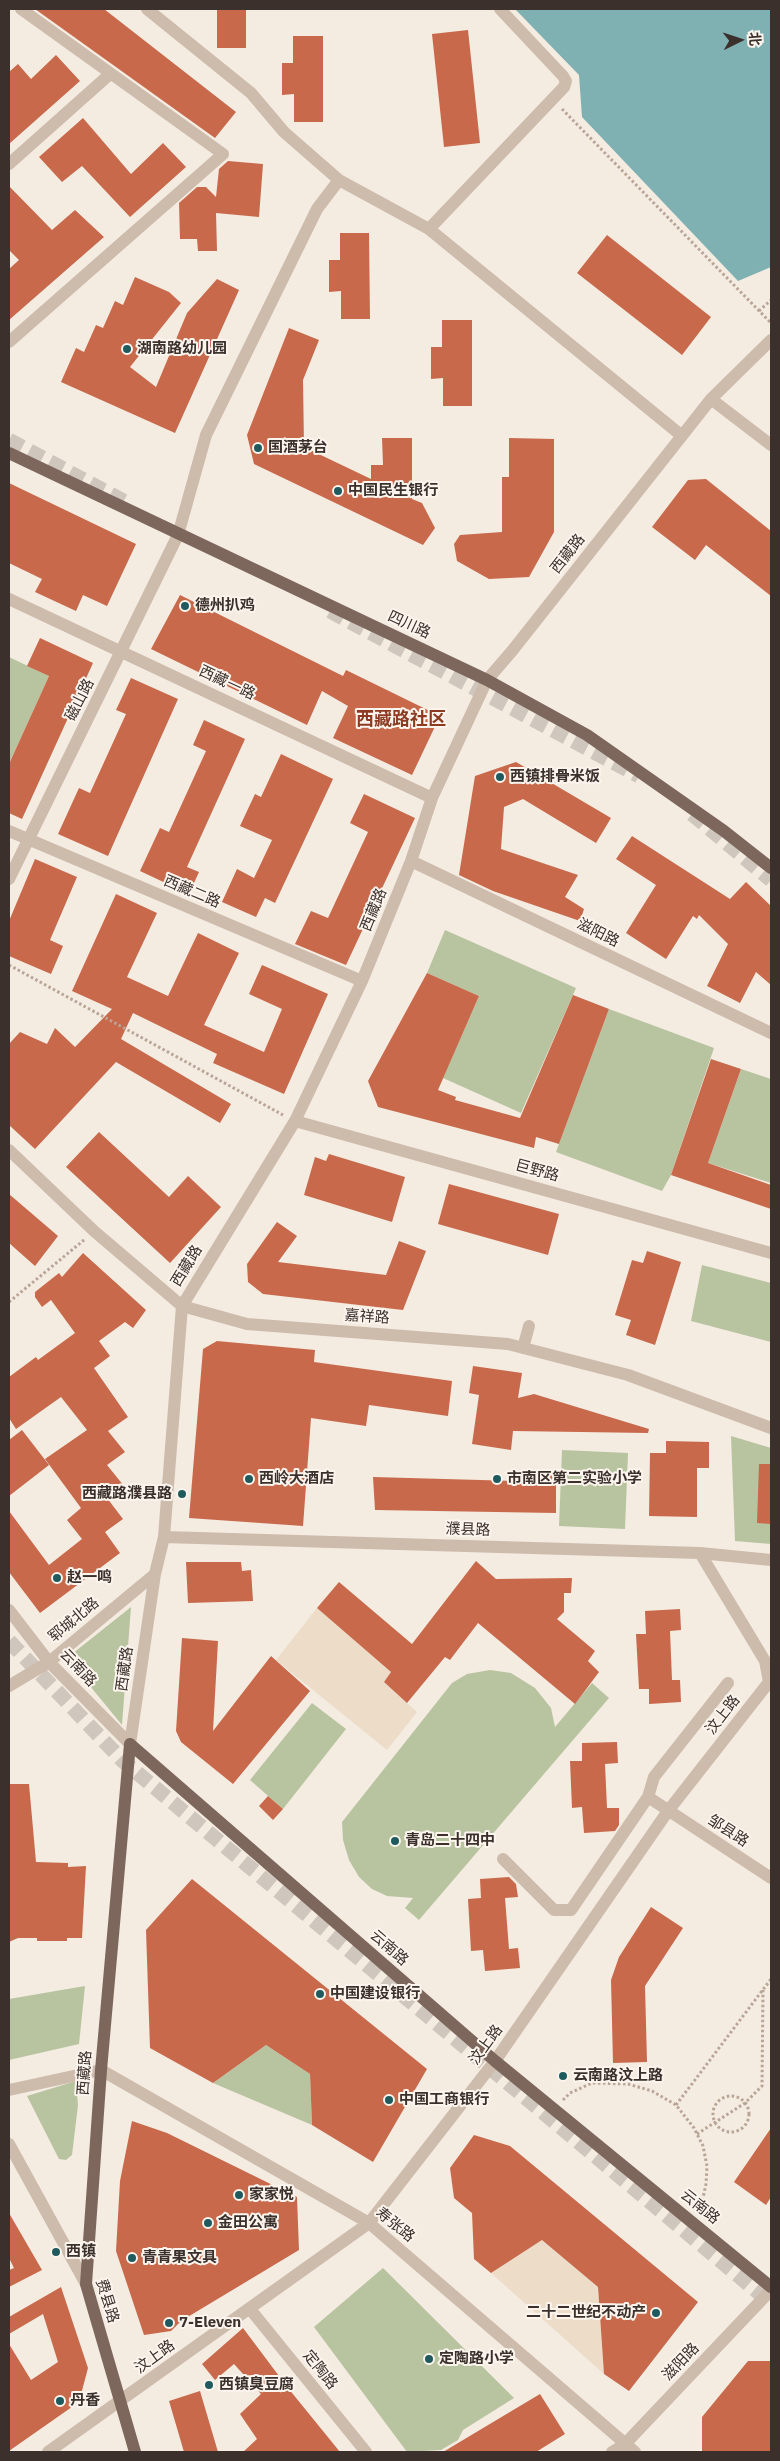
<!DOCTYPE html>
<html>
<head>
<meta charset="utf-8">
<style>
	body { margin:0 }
	#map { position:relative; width:780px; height:2461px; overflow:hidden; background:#f4ebe1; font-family:"IBM Plex Sans","Noto Sans SC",sans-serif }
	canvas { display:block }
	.frame { position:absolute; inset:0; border:10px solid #3b302b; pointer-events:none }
	.north { position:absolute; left:715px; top:15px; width:50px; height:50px; -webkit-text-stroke:4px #fbf5ee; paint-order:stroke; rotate:86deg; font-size:14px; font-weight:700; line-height:20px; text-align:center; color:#3b302b }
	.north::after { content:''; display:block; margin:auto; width:18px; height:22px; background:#3b302b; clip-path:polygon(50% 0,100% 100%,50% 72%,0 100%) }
</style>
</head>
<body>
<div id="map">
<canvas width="780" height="2461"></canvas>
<div class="frame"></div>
<div class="north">北</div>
</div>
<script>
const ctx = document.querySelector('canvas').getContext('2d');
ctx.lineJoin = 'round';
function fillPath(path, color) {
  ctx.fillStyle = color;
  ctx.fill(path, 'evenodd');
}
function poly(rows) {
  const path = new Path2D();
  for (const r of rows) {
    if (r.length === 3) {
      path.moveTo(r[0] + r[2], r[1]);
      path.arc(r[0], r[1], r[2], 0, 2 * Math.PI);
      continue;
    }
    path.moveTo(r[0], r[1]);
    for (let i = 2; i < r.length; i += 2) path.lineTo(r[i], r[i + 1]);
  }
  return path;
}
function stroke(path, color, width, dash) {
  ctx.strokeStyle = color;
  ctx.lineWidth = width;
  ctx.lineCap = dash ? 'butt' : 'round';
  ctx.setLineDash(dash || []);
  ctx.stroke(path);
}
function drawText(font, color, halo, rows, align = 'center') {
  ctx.font = font + ' "IBM Plex Sans","Noto Sans SC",sans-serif';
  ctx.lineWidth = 4;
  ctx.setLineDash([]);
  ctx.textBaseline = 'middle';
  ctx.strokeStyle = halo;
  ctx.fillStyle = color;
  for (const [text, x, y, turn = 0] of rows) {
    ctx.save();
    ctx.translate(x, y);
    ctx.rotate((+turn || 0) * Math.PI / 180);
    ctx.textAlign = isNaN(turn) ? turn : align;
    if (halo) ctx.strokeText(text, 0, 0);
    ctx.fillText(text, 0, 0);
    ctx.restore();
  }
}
const green = poly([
	[9,657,49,676,9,764],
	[445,930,576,988,521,1113,443,1078,479,996,427,973],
	[609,1009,714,1048,671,1175,662,1191,556,1152],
	[741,1069,771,1079,771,1183,708,1163],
	[702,1265,771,1283,771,1342,691,1321],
	[731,1436,771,1448,771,1544,735,1541],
	[562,1450,628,1453,625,1529,559,1526],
	[131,1607,122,1725,67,1658],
	[490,1670,511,1673,535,1688,551,1708,555,1727,592,1683,609,1698,419,1920,405,1908,413,1898,387,1896,372,1889,359,1877,349,1860,343,1840,342,1822,452,1683,467,1674],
	[312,1703,346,1729,283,1809,250,1780],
	[85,1986,79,2044,9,2060,9,1999],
	[266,2045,310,2074,312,2125,213,2083],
	[76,2081,78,2105,72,2155,66,2160,59,2159,27,2096],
	[383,2268,514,2398,463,2430,458,2440,441,2450,407,2452,314,2327]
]);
const plaza = poly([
	[317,1608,391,1672,384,1682,417,1712,387,1750,276,1660],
	[542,2240,598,2287,604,2374,491,2273]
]);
const water = poly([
	[515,9,771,9,771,267,738,281,582,117,579,75]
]);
const building = poly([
	[35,9,104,9,236,112,215,138],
	[217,9,246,9,246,48,217,48],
	[468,30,480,143,444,147,432,34],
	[293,36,323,36,323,122,294,122,294,94,282,95,282,63,293,63],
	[56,55,80,81,9,144,9,72,18,64,31,79],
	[83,118,131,174,163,143,186,167,130,217,82,166,62,182,39,157],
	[228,161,263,164,259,217,216,213,217,251,198,251,197,239,180,239,179,203,197,187,206,187,216,197,219,169],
	[9,186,52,230,75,210,104,237,9,320,9,269,19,260,9,250],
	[340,233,369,233,370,319,341,319,341,291,329,292,329,260,340,260],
	[607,235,711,317,682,355,577,273],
	[135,277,169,292,181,303,130,367,156,387,187,313,217,279,239,290,175,433,61,382,76,348,84,352,96,325,103,328,115,301,123,305],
	[442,320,472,320,472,406,443,406,443,378,431,379,431,347,442,347],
	[289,328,319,340,303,380,304,447,371,479,371,465,383,465,382,438,412,438,412,499,422,503,435,528,423,545,254,464,247,435],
	[509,438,554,439,554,532,529,577,489,579,457,561,454,544,460,535,502,532,502,477,509,477],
	[706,479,771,531,771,596,706,545,695,560,652,527,688,480],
	[9,483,136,544,107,606,83,595,76,611,35,592,42,579,9,563],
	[180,595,343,676,346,670,440,716,412,775,333,738,348,706,322,691,307,725,151,649],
	[40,638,93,663,22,819,9,813,9,764,49,676,27,666],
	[131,678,178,699,108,856,58,834,79,788,90,793,126,714,116,710],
	[204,720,245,739,187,867,199,872,189,894,140,871,160,828,169,832,206,751,193,745],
	[281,754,333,779,275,903,265,898,256,917,222,902,237,869,254,878,272,840,240,826,255,794,261,797],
	[516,762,611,818,596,843,523,799,504,807,501,849,578,875,565,897,584,909,580,921,493,891,459,875,475,776],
	[364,794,415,818,346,965,295,944,311,911,328,918,368,832,350,823],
	[632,836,730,899,746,882,771,906,771,985,756,972,740,1003,707,986,728,944,699,915,697,919,693,916,666,959,626,933,656,885,616,859],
	[35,859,77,877,50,940,63,946,51,974,9,956,9,921],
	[116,894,157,913,127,977,168,996,198,933,239,953,204,1025,264,1052,282,1009,249,994,262,965,328,994,284,1094,213,1063,217,1054,133,1013,121,1039,231,1104,220,1123,116,1062,35,1149,9,1125,9,1044,20,1032,47,1044,55,1028,75,1047,112,1009,72,991],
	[427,973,479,996,438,1090,456,1097,455,1100,520,1118,573,995,609,1009,559,1144,536,1137,534,1148,378,1107,368,1081],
	[711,1059,741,1069,708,1163,771,1185,771,1209,671,1175],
	[99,1132,169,1197,188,1176,221,1207,170,1263,66,1167],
	[329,1154,405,1177,392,1222,304,1195,315,1157,326,1161],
	[449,1184,559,1214,548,1255,438,1224],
	[9,1194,58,1236,35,1266,9,1243],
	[277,1222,297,1236,278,1262,386,1275,399,1241,426,1251,403,1310,263,1294,248,1282,247,1264],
	[647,1251,681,1262,655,1345,626,1335,631,1320,615,1315,632,1260,643,1263],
	[83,1253,146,1310,133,1328,125,1322,99,1341,110,1356,94,1368,128,1417,108,1431,125,1452,107,1465,124,1486,107,1498,123,1519,105,1532,120,1553,40,1613,9,1572,9,1511,49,1565,82,1539,67,1520,81,1508,45,1459,87,1430,61,1397,16,1429,9,1418,9,1377,36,1357,38,1360,75,1333,51,1300,42,1307,35,1297,35,1292,59,1273,62,1277],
	[217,1341,315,1350,314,1362,452,1381,448,1416,369,1405,366,1426,311,1418,303,1526,189,1518,203,1349],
	[473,1366,522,1373,518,1398,534,1394,649,1429,648,1433,513,1431,511,1450,472,1444,479,1395,469,1393],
	[22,1430,49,1465,9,1496,9,1440],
	[666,1441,709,1442,709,1468,697,1468,697,1517,649,1516,650,1453,666,1453],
	[759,1464,771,1464,771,1524,757,1523],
	[516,1473,556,1475,556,1513,375,1510,373,1477,516,1481],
	[476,1561,496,1579,572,1578,571,1593,564,1593,564,1612,557,1619,595,1651,588,1661,599,1672,575,1704,478,1623,450,1660,445,1657,407,1703,384,1682,391,1672,317,1608,339,1582,412,1644],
	[186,1562,241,1562,242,1571,251,1570,253,1601,188,1603],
	[680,1609,681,1630,670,1631,672,1680,680,1680,681,1702,649,1704,649,1689,639,1689,636,1634,646,1634,645,1611],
	[182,1638,218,1641,213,1731,271,1656,310,1691,233,1784,181,1742,176,1731],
	[617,1742,618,1763,605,1764,607,1808,619,1808,619,1825,615,1831,584,1833,582,1807,572,1808,570,1761,582,1761,582,1743],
	[9,1784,29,1784,36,1862,68,1863,68,1867,86,1866,82,1938,67,1938,67,1941,37,1941,37,1938,18,1938,9,1942],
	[268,1796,283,1809,273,1820,259,1806],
	[509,1877,516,1884,518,1897,505,1898,509,1949,518,1948,520,1968,485,1971,483,1950,471,1951,468,1899,481,1898,480,1879],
	[192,1879,427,2069,373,2162,312,2125,310,2074,266,2045,213,2083,150,2048,146,1930],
	[651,1907,683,1928,645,1986,647,2062,613,2063,611,1980,619,1957],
	[132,2121,167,2133,297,2197,299,2250,181,2321,171,2331,144,2335,116,2251,120,2181],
	[771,2128,771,2197,766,2205,734,2182],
	[474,2135,510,2146,698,2302,629,2391,604,2374,598,2287,542,2240,491,2273,474,2259,472,2213,454,2198,450,2168],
	[9,2213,42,2270,9,2287,9,2270,14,2268,9,2258],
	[61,2287,88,2368,79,2402,9,2451,9,2344,31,2380,58,2362,43,2314,9,2334,9,2317],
	[243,2328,288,2388,340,2452,243,2452,257,2439,240,2414,261,2394,234,2364,215,2380,202,2364],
	[748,2361,771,2361,771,2452,702,2452,702,2417],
	[200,2391,218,2452,184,2452,169,2401],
	[540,2394,565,2434,536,2452,443,2452]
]);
const highwayTunnel = poly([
	[9,440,127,503],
	[330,611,639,776],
	[692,814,771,880],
	[9,1641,123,1761,771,2303]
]);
const path = poly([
	[562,109,771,323],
	[759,311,771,300],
	[9,965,283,1115],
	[9,1302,84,1240],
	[731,2114,18],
	[563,2100,570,2093,592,2083,628,2084,652,2091,676,2105,694,2128,703,2146,707,2166,706,2184,700,2212],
	[676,2105,771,1979],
	[697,2134,745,2103,762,2086,763,1990]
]);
const minor = poly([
	[147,9,251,93,284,132,339,180,429,229,682,436],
	[9,164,110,74],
	[429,229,564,87,566,81,563,76,500,9],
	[9,342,223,154,21,9],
	[711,399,771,445],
	[9,599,432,798],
	[9,831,362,981],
	[411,861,771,1033],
	[9,879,178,535,206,435,317,209,339,180],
	[295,1121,771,1253],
	[9,1150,94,1231,182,1306,247,1324,508,1344,628,1375,771,1428],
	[523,1348,529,1326],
	[164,1537,700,1553,771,1560],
	[9,1610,49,1662,130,1744],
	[728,1683,654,1777,648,1797,771,1878],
	[9,1686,49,1662,155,1574],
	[130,1744,155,1574,164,1537,182,1306,295,1121,362,981,411,861,432,798,487,680,512,651,711,399,771,340],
	[503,1859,554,1910,571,1910,648,1797],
	[9,2090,101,2070,369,2223,635,2452],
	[9,2144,86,2284],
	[250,2309,366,2452],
	[48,2452,369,2223,495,2061,668,1811,769,1682,765,1661,700,1553],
	[612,2452,625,2444,771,2290]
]);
const major = poly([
	[9,453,487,680,587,735,724,831,771,868],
	[130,1744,495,2061,771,2287],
	[130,1744,101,2070,86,2284,135,2452]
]);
const markers = [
	[127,349,5,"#1f5a5e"],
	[258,448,5,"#1f5a5e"],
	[338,491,5,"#1f5a5e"],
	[185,606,5,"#1f5a5e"],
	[500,777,5,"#1f5a5e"],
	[249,1479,5,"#1f5a5e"],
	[497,1479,5,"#1f5a5e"],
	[182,1494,5,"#1f5a5e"],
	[57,1578,5,"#1f5a5e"],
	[395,1841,5,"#1f5a5e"],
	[320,1994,5,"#1f5a5e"],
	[563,2076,5,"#1f5a5e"],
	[389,2100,5,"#1f5a5e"],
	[239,2195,5,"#1f5a5e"],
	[208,2223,5,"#1f5a5e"],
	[56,2252,5,"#1f5a5e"],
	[132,2258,5,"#1f5a5e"],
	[656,2313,5,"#1f5a5e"],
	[169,2323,5,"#1f5a5e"],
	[429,2359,5,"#1f5a5e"],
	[209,2385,5,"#1f5a5e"],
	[60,2401,5,"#1f5a5e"]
];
const poiNames = [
	["湖南路幼儿园",137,349],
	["国酒茅台",268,448],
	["中国民生银行",348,491],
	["德州扒鸡",195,606],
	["西镇排骨米饭",510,777],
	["西岭大酒店",259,1479],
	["市南区第二实验小学",507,1479],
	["西藏路濮县路",172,1494,"right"],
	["赵一鸣",67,1578],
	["青岛二十四中",405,1841],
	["中国建设银行",330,1994],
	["云南路汶上路",573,2076],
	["中国工商银行",399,2100],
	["家家悦",249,2195],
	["金田公寓",218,2223],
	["西镇",66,2252],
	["青青果文具",142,2258],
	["二十二世纪不动产",646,2313,"right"],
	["7-Eleven",179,2323],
	["定陶路小学",439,2359],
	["西镇臭豆腐",219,2385],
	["丹香",70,2401]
];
const streetNames = [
	["西藏路",568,554,-52],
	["四川路",409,625,25],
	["西藏一路",227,683,25],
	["磁山路",80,700,-63],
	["西藏二路",192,892,23],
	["西藏路",374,910,-68],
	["滋阳路",598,933,26],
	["巨野路",537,1171,15],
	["西藏路",187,1266,-59],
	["嘉祥路",367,1317,4],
	["濮县路",468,1530,2],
	["郓城北路",74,1620,-40],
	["云南路",78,1668,46],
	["西藏路",125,1669,-82],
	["汶上路",723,1715,-52],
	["邹县路",728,1831,33],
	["云南路",389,1948,41],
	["汶上路",486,2045,-54],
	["西藏路",85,2073,-86],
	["云南路",700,2207,39],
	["寿张路",395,2225,39],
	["费县路",107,2301,73],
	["汶上路",155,2357,-36],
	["滋阳路",681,2362,-46],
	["定陶路",320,2370,51]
];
const quarterNames = [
	["西藏路社区",401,720]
];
fillPath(green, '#b8c4a0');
fillPath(plaza, '#ecdcc8');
fillPath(water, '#7fb0b2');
fillPath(building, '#c8694b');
stroke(highwayTunnel, '#cfc6bd', 15, [15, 8]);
stroke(path, '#b9a596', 3, [2.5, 2.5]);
stroke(minor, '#cdbbac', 12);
stroke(major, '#7d675c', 12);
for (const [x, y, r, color] of markers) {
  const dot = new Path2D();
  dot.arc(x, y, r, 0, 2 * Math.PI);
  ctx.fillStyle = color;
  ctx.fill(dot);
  stroke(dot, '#fbf5ee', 2);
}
drawText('bold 15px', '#3b302b', '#fbf5ee', poiNames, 'left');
drawText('15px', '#3b302b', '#fbf5ee', streetNames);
drawText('bold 18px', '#8c3b22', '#fbf5ee', quarterNames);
</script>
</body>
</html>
